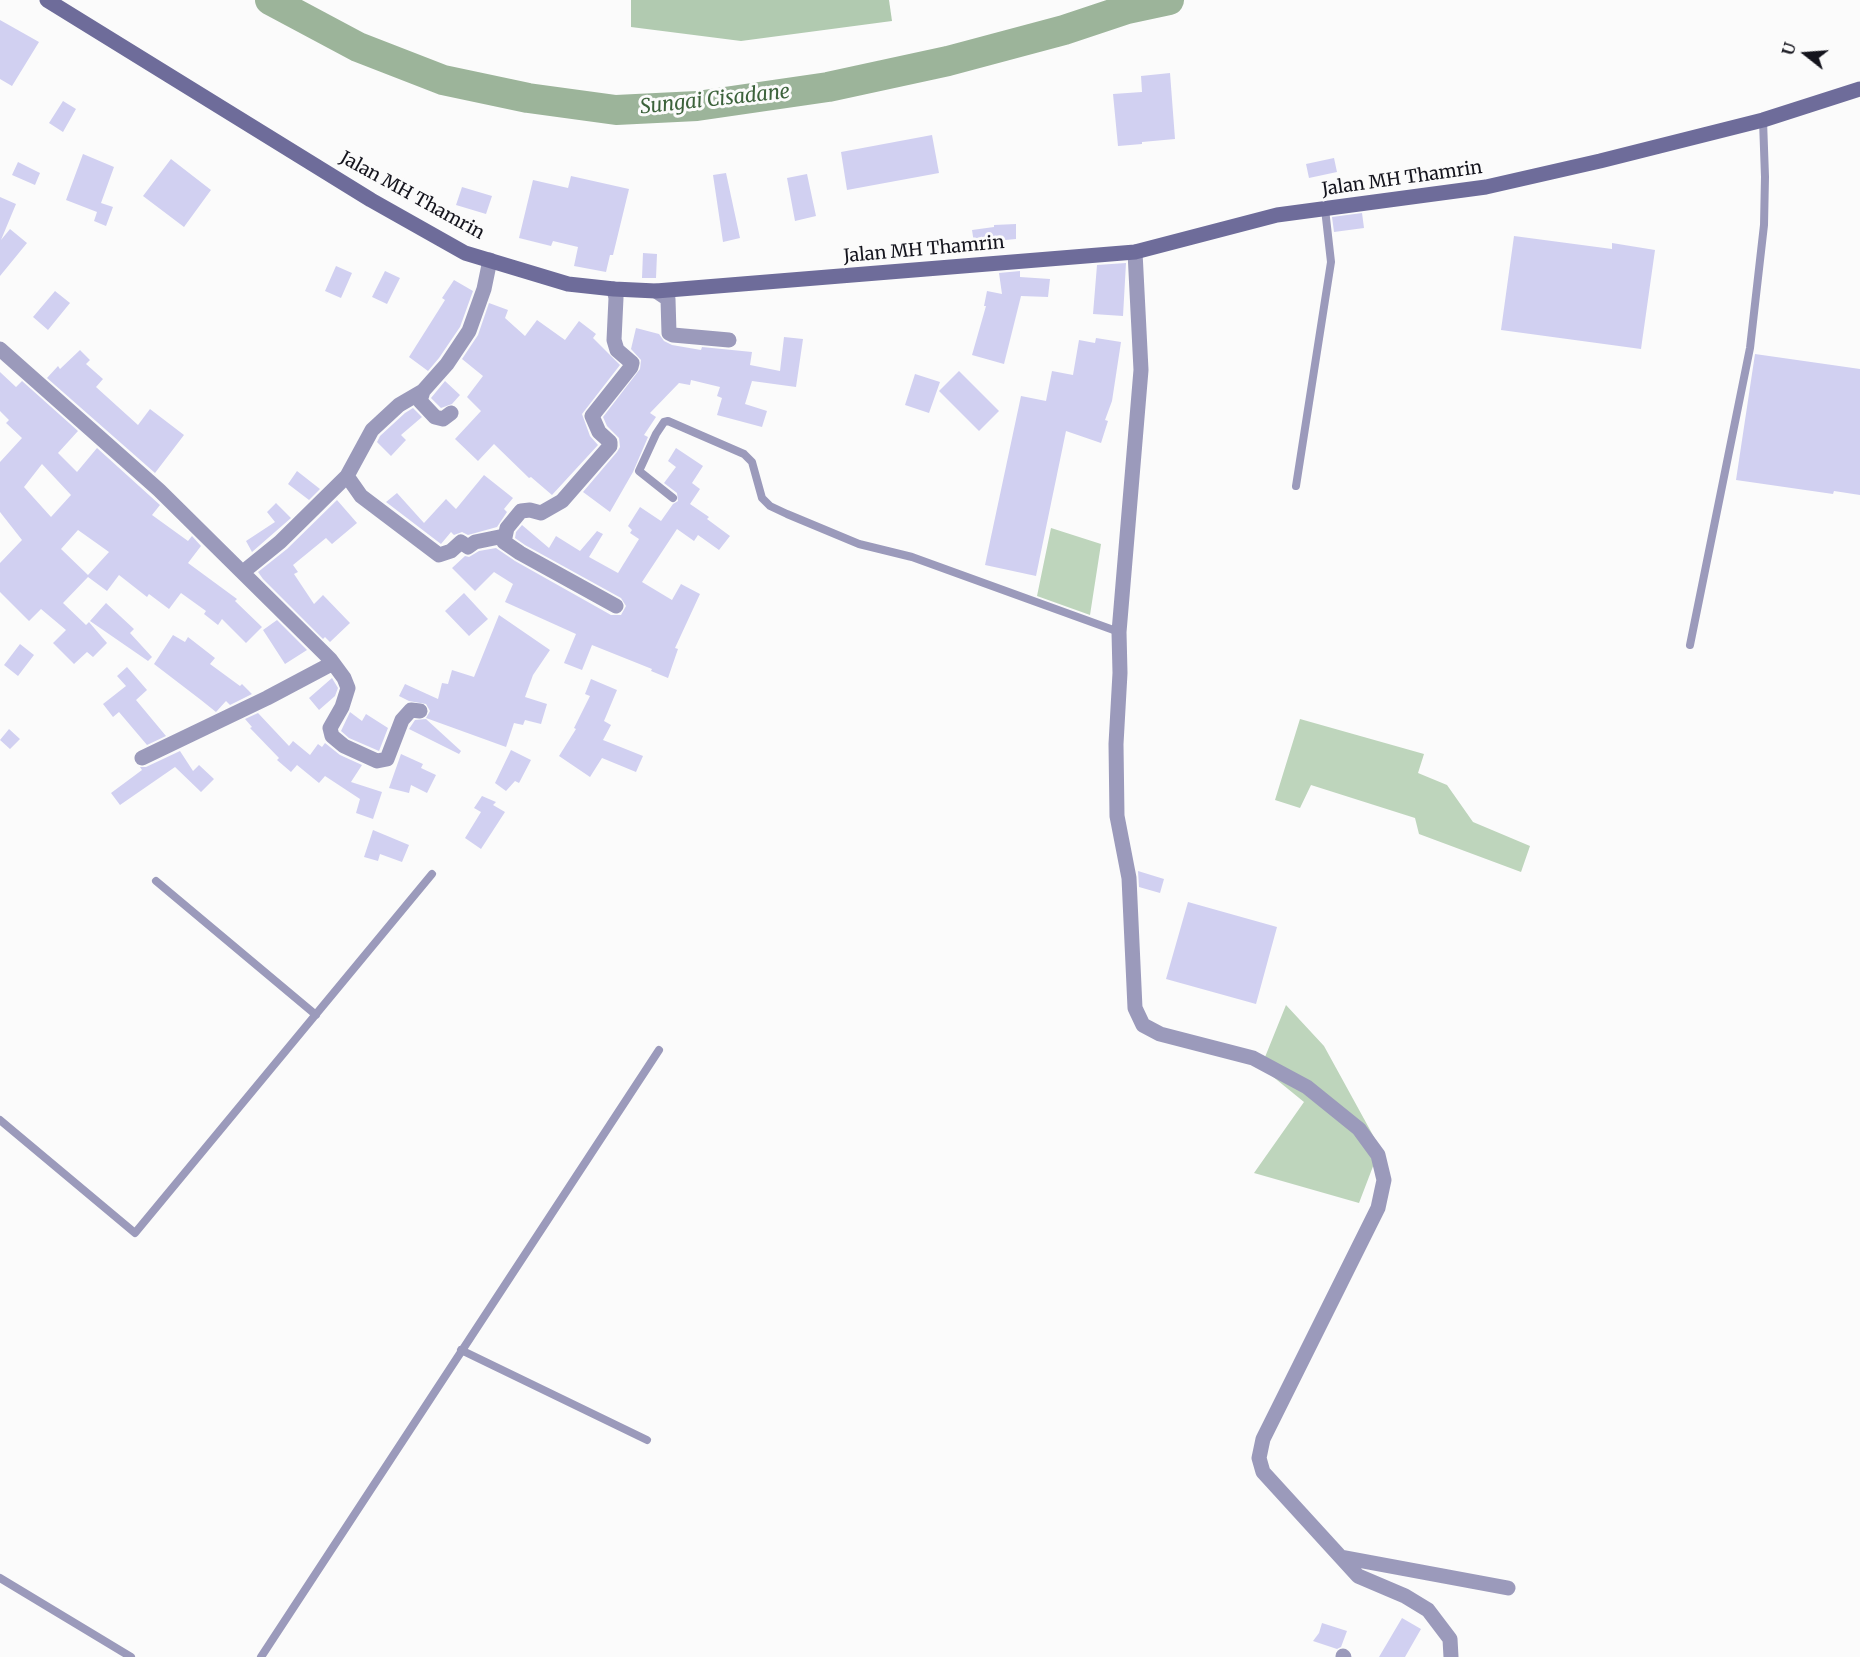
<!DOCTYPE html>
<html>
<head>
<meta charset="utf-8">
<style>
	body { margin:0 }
	#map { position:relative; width:1860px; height:1657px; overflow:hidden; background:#fbfbfb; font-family:Merriweather,serif }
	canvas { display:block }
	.north { position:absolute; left:1776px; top:24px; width:60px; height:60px; -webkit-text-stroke:4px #fbfbfb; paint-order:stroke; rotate:287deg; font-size:16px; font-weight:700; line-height:24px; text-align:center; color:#14141d }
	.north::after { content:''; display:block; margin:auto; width:21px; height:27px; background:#14141d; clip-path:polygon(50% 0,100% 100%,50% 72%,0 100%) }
</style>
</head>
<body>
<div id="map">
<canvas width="1860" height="1657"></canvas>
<div class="north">U</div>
</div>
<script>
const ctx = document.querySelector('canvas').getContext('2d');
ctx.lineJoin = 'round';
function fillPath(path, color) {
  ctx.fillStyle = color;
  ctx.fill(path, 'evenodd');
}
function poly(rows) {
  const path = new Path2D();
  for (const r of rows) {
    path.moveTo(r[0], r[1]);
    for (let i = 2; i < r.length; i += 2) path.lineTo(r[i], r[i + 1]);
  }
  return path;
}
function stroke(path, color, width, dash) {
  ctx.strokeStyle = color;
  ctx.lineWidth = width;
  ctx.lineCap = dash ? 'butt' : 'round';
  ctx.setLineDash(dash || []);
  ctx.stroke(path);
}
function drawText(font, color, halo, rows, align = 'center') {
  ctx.font = font + ' Merriweather,serif';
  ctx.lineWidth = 6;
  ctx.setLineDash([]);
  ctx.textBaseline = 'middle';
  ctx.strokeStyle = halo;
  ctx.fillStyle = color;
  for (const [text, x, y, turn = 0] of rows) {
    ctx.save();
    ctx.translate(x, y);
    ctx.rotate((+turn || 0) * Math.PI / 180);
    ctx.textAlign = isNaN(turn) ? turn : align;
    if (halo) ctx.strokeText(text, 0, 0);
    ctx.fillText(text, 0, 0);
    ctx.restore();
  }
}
const green = poly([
	[1051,528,1101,544,1090,615,1037,596],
	[1300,719,1424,754,1418,773,1447,785,1473,822,1530,846,1521,872,1419,834,1415,818,1311,785,1300,808,1275,800],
	[1286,1005,1324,1046,1380,1148,1359,1203,1254,1173,1304,1102,1261,1067]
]);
const forest = poly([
	[631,0,889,0,892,21,741,41,631,27]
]);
const river = poly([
	[270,0,358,47,443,80,528,98,616,110,697,106,828,87,948,61,1064,30,1127,9,1169,0]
]);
const building = poly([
	[0,20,39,42,12,86,0,79],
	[1170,73,1175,139,1142,142,1142,144,1118,146,1113,94,1142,92,1141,76],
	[63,101,76,109,63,132,49,123],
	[932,135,939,173,847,190,841,152],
	[83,154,114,167,101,203,113,207,106,226,94,221,97,212,66,200],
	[1334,158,1337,172,1309,178,1306,164],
	[171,159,211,190,184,227,143,196],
	[18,162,40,173,35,185,12,175],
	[726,173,740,238,723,242,713,175],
	[807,174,816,216,795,221,787,178],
	[571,176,629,189,613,255,610,255,606,272,574,266,578,247,553,241,551,246,519,238,533,180,568,188],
	[462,187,492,196,486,214,456,205],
	[0,197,16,204,1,240,10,229,27,243,0,276],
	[1362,213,1364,228,1334,232,1332,217],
	[1016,224,1016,239,974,243,972,230,994,227,994,225],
	[1514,236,1612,249,1612,243,1655,250,1641,349,1501,330],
	[643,253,657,254,656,278,642,278],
	[1126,263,1123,316,1093,314,1097,265],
	[336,266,352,273,341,298,325,291],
	[385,271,400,278,387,304,372,297],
	[1020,271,1020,277,1050,279,1048,297,1021,296,1004,364,972,355,986,306,984,306,987,291,1002,294,999,273],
	[454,280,473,291,460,327,439,358,428,371,409,357,445,300,442,298],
	[55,291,70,303,48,330,33,317],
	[489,303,508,310,505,318,525,336,537,320,565,340,579,321,596,334,593,338,620,365,582,414,590,436,598,445,552,495,531,477,529,478,494,444,478,461,455,439,481,411,467,397,483,376,462,359,478,335],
	[636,328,659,334,664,341,672,345,701,350,702,347,752,352,750,365,780,371,784,337,803,339,796,387,752,381,745,404,767,411,762,427,717,415,722,398,717,396,720,387,691,380,690,385,679,383,650,413,656,417,644,435,648,437,633,472,610,512,583,492,617,452,620,447,619,438,607,426,603,417,640,369,641,360,631,349],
	[1096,338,1121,342,1112,401,1105,420,1108,421,1101,443,1066,431,1036,576,985,565,1021,396,1046,401,1052,371,1073,375,1079,340,1095,343],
	[80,350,90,360,86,364,103,379,96,387,138,425,150,409,184,435,155,473,47,378,58,366,60,369],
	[1755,354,1860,369,1860,495,1834,491,1833,494,1736,480],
	[959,371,999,411,979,431,939,391],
	[0,372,16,387,22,381,78,431,58,453,77,472,97,448,160,505,152,515,188,541,192,536,201,546,188,563,237,599,235,601,262,627,246,643,222,619,218,625,204,614,206,611,181,593,169,609,149,594,147,597,119,575,107,591,88,577,63,603,86,625,89,622,107,643,93,657,87,652,74,664,53,643,66,630,41,609,29,621,0,592,0,563,22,540,0,512,0,462,22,438,6,423,9,420,0,411],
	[42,464,71,495,51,517,24,487],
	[78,530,109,552,88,575,61,549],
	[915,374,940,382,929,413,905,405],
	[445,381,460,395,452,404,441,408,431,398],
	[413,408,422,417,401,435,406,440,391,456,377,442,380,436,405,413],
	[676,448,703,466,692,483,700,489,690,504,709,517,707,519,730,536,719,550,698,535,694,541,677,529,642,582,672,600,681,584,700,594,675,648,678,649,668,678,651,671,652,669,592,645,582,670,564,663,576,634,505,602,513,584,494,572,475,591,452,568,465,556,469,557,479,551,496,548,515,561,611,615,621,615,626,606,621,598,525,545,515,538,516,532,522,525,549,548,556,536,580,551,597,531,603,534,589,557,618,573,639,539,630,533,632,530,628,526,640,507,661,521,673,504,678,501,677,493,664,483,676,467,668,461],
	[297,471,320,489,309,500,288,484],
	[484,475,513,498,504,509,507,512,497,527,468,535,462,532,454,535,451,532,441,544,386,502,397,493,424,523,446,499,456,509],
	[337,500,357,523,332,544,326,538,293,565,298,572,294,574,314,604,323,595,350,623,330,642,325,637,323,639,263,579,258,572,287,549],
	[276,503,291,518,252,552,246,541,275,522,267,512],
	[464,593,488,619,469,636,445,611],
	[106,603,134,629,130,633,152,657,148,661,90,621],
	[499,615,550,650,533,675,525,697,547,704,541,724,525,720,523,725,514,723,506,747,426,718,430,711,426,704,409,701,399,696,405,684,438,699,442,683,448,684,452,670,474,677],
	[277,620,307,650,285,664,263,630],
	[173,635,185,642,188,637,215,658,210,664,240,686,242,684,252,694,230,705,226,701,216,712,201,700,154,664],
	[20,644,34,655,18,676,4,665],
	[127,667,147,690,136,700,166,736,147,745,119,712,113,717,103,704,126,686,117,676],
	[332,678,338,688,335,696,319,710,309,698],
	[591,679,617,690,604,721,611,725,603,740,643,756,636,772,602,758,590,777,559,756,576,729,574,728,590,696,585,694],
	[350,712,362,721,366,714,388,728,379,751,349,738,341,731],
	[258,713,289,746,293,741,310,755,318,744,322,747,325,743,340,755,362,765,351,782,382,792,373,819,356,813,360,799,325,776,319,783,297,765,291,772,277,760,279,758,250,728,252,727,245,719],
	[426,719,461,751,459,754,409,729,415,720],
	[9,729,20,739,10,749,0,740],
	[511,750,531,760,519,783,515,781,506,791,495,783],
	[180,751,193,771,199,765,214,779,201,792,175,767,120,805,111,793,142,770,140,767,146,767],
	[401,754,423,764,421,768,436,775,427,793,411,785,409,793,389,788],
	[482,796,496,802,493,805,505,812,481,849,465,838,481,812,474,808],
	[373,830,409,845,402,862,380,854,378,861,364,857],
	[1138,871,1164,879,1160,893,1139,887],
	[1188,902,1277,927,1256,1004,1166,979],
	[1402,1618,1421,1629,1405,1657,1379,1657],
	[1322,1623,1347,1631,1341,1647,1337,1649,1313,1641,1319,1633]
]);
const lane = poly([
	[1296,486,1331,262,1325,209],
	[673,498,639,471,656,434,664,422,668,421,744,454,752,462,762,498,770,506,787,514,859,544,912,557,1119,632],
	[1690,645,1750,348,1764,225,1765,177,1763,120],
	[156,881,316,1015],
	[0,1120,135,1233,432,874],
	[461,1350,647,1440],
	[0,1578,131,1657],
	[261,1657,659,1050]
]);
const street = poly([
	[1135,252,1141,370,1119,632,1120,673,1116,744,1117,816,1129,878,1135,1008,1143,1025,1160,1034,1253,1058,1307,1087,1359,1129,1378,1155,1384,1180,1378,1208,1263,1439,1259,1458,1263,1472,1358,1576,1405,1596,1428,1610,1450,1639,1451,1657],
	[614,289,616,298,614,340,617,350,632,363,631,367,592,416,599,432,610,442,610,446,562,501,541,513,530,510,521,511,507,528,504,542,520,553,616,606],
	[656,291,668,299,669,333,673,335,729,340],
	[0,349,159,490,330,659,344,678,348,688,342,707,330,728,332,736,344,746,377,761,387,759,402,720,411,710,420,711],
	[451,413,443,419,435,417,420,401,423,391,447,364,469,331,484,289,490,260],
	[347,476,361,496,439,555,451,551,461,542,468,547,475,542,504,536],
	[243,572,280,542,347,476,372,430,399,405,423,391],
	[142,758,267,698,333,663],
	[1341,1557,1508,1588],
	[1343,1656,1344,1657]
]);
const secondary = poly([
	[47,0,371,200,465,253,568,284,614,289,656,291,1135,252,1277,215,1486,187,1600,161,1763,120,1860,89]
]);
const streetNames = [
	["Jalan MH Thamrin",1402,179,-8],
	["Jalan MH Thamrin",412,196,29],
	["Jalan MH Thamrin",924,250,-5]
];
const waterNames = [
	["Sungai Cisadane",715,100,-6]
];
fillPath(green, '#bed5bc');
fillPath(forest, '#b1cab0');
stroke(river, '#9cb49a', 30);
fillPath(building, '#d1d0f1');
stroke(lane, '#9b9abb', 8);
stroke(street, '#9b9abb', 15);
stroke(secondary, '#6e6c9a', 15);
drawText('18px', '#14141d', '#fbfbfb', streetNames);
drawText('italic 20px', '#3c623b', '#fbfbfb', waterNames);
</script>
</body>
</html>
